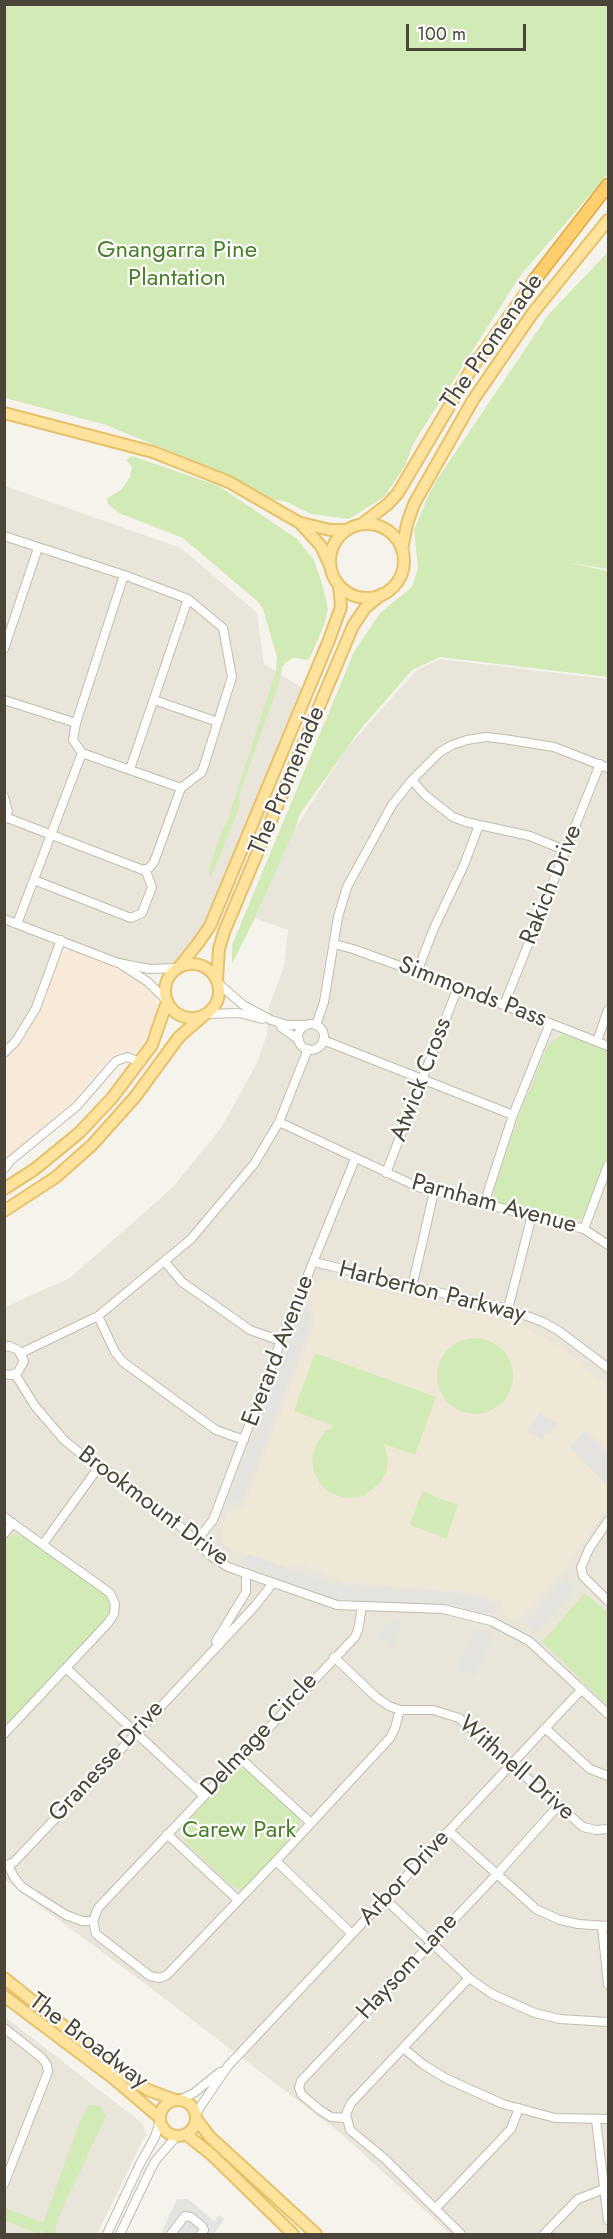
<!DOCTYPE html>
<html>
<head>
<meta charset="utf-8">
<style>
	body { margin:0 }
	#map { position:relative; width:613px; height:2239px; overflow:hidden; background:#f6f3ec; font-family:Jost,sans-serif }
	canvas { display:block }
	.frame { position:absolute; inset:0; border:6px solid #4b4439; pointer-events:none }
	.scale { position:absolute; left:406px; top:24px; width:120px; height:27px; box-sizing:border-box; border:3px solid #4b4439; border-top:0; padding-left:8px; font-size:18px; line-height:21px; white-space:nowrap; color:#4b4439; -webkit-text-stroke:4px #fff; paint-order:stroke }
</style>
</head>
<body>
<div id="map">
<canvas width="613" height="2239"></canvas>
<div class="frame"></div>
<div class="scale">100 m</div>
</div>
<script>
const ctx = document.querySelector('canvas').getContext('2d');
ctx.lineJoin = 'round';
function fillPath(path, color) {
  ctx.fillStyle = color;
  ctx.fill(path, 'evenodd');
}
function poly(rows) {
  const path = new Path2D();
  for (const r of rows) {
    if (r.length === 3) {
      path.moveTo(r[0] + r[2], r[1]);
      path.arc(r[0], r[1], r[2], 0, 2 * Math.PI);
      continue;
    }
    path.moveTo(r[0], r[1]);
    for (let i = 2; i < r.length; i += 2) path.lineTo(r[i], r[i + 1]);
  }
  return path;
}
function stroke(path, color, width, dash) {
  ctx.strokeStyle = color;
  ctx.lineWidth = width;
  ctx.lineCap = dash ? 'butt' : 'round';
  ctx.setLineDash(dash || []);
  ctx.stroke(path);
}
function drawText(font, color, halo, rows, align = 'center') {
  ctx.font = font + ' Jost,sans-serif';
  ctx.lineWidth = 4.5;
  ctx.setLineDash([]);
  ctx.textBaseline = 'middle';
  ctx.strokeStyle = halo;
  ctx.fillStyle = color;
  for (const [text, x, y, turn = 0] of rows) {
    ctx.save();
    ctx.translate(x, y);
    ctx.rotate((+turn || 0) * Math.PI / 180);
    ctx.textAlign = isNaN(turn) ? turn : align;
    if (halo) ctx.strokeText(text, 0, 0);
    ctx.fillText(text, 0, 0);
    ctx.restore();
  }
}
const residential = poly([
	[5,486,181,548,257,613,264,664,307,691,225,888,184,964,143,968,61,940,41,994,5,1052],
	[440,659,608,679,608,2234,450,2234,343,2135,148,1986,5,1880,5,1307,70,1278,172,1188,221,1128,256,1065,267,1035,269,1006,284,967,288,930,255,918,295,829,346,749,416,671],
	[4,2016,143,2124,146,2134,97,2234,5,2234]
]);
const commercial = poly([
	[71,949,120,967,145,983,155,995,157,1000,155,1021,140,1048,132,1052,124,1051,113,1055,72,1103,5,1160,5,1058,32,1022,41,1005,57,959,61,953]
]);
const education = poly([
	[328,1279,517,1324,563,1348,608,1387,608,1509,561,1574,517,1620,505,1616,502,1602,476,1592,346,1582,302,1563,284,1571,223,1544,223,1526,227,1513,245,1505,316,1319,308,1299,314,1284]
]);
const green = poly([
	[4,5,608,5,608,174,520,276,413,444,405,466,384,497,349,519,311,514,287,502,272,499,227,475,106,425,5,398],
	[608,252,608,569,565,562,608,571,608,677,440,657,412,670,359,731,300,814,295,829,255,918,232,964,232,945,354,652,380,613,412,587,418,568,414,530,429,494,438,478,549,314],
	[132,456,219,486,297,539,314,560,323,587,328,609,324,625,309,660,293,658,285,663,282,667,279,683,240,792,239,808,211,877,209,870,222,829,226,825,276,671,277,657,263,609,258,602,183,538,119,513,108,504,107,498,121,490,130,477,132,467,126,460],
	[562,1034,608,1051,608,1155,585,1213,580,1219,571,1221,498,1203,494,1199,494,1189,519,1116,548,1045],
	[475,1376,38],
	[315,1353,436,1397,415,1455,384,1444,388,1459,386,1473,379,1484,363,1496,343,1498,331,1493,320,1484,314,1472,312,1458,316,1444,325,1432,334,1426,294,1411],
	[422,1491,439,1498,439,1501,441,1499,458,1505,446,1539,429,1532,429,1529,427,1531,410,1525],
	[13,1534,26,1537,106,1594,110,1601,110,1607,109,1614,103,1621,5,1730,5,1541],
	[585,1593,608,1613,608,1706,542,1642],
	[241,1769,249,1771,296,1814,300,1820,299,1830,250,1886,240,1890,231,1885,185,1842,182,1834,183,1826,235,1771],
	[91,2105,100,2106,106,2116,59,2216,56,2226,56,2234,43,2234,42,2228,39,2234,5,2221,5,2208,43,2223,81,2119,87,2107]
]);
const parking = poly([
	[305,1302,312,1320,242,1502,227,1504],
	[540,1412,557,1424,551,1434,547,1432,542,1440,527,1430],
	[585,1430,608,1454,608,1486,570,1447],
	[249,1554,332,1584,454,1593,496,1603,492,1617,446,1606,343,1601,324,1598,238,1562],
	[566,1578,576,1588,537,1631,527,1622],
	[391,1621,401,1621,398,1632,392,1638,396,1643,392,1646,377,1635],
	[475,1629,493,1636,475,1676,457,1668],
	[177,2199,188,2199,214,2221,220,2215,224,2219,214,2234,161,2234]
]);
const minor = poly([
	[4,536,124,575,188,599,223,628,232,677,202,772,181,788,154,862,149,868,143,870,5,817],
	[124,575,76,723,73,740,82,753,181,788],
	[4,649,38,548],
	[4,700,76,723],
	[154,700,218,722],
	[130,769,188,599],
	[412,780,425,795,453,817,466,822,530,836,567,851],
	[4,797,8,811,4,820],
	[34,880,131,918,142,913,152,887,145,869],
	[4,919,118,963,150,969,177,968],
	[17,924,82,753],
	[334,944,353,949,458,987,608,1046],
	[122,965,148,982,165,999],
	[417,972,434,928,464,865,479,825],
	[218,983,243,1005,271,1020,287,1025,306,1025],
	[504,1005,600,764],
	[207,1014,239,1013,262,1019],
	[311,1037,13],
	[316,1025,324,1002,338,917,347,887,392,805,412,780,440,752,452,745,467,740,486,737,504,739,554,747,608,768],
	[281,1027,299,1040],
	[323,1040,513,1115],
	[597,1041,608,1010],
	[4,1053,16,1041,36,1008,61,940],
	[279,1122,418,1187,584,1229,608,1245],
	[4,1169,10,1161,77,1106,116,1061,127,1057,141,1062],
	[386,1173,458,987],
	[484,1204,513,1115,550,1023],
	[584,1229,608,1165],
	[165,1262,182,1282,250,1330,281,1341],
	[314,1262,508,1309,543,1322,559,1331,608,1368],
	[412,1287,434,1192],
	[508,1309,532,1215],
	[98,1316,115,1352,123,1362,216,1430,244,1440],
	[4,1347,9,1346,18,1350,24,1361,18,1372,11,1375,4,1374],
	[21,1353,98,1316,191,1239,254,1164,279,1122,308,1049],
	[15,1374,35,1406,64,1440,98,1468,178,1524,211,1556,228,1567,337,1605,443,1609,491,1621,529,1641,608,1714],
	[4,1517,110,1593,115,1604,114,1614,108,1623,4,1734],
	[608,1521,589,1549,581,1568,583,1576,608,1601],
	[4,1534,13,1523],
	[197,1540,213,1520,281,1341,355,1159],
	[43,1544,98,1468],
	[362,1607,358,1630,355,1637,98,1908,93,1921,96,1934,150,1976,160,1978,167,1975,276,1861,390,1738,395,1728,400,1710],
	[216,1641,246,1592,246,1573],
	[334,1657,376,1697,389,1706,400,1710,433,1710,459,1718,583,1827,596,1830,608,1829],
	[66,1668,204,1796],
	[545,1728,590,1769,608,1776],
	[240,1758,311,1823],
	[449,1831,536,1909,560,1920,578,1924,608,1926],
	[167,1834,238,1900],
	[276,1861,352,1934],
	[8,1865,14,1877,22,1887,66,1915,82,1921,93,1921],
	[4,1866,14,1862,126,1744,255,1606,273,1583],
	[385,1899,469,1978,492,1994,535,2013,560,2019,608,2022],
	[602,1927,608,1984],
	[4,2028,42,2058,47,2065,48,2072,4,2184],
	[403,2048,424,2065,447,2079,503,2104,555,2118,608,2119],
	[179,2100,194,2093,220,2072],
	[196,2113,228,2066,582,1689],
	[346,2118,331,2117,320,2110,302,2095,299,2088,301,2081,497,1874,559,1805],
	[596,2120,608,2220],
	[436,2208,511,2129,519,2108],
	[107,2234,140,2164,155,2137,160,2121],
	[120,2234,150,2171,156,2160,176,2137],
	[171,2234,185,2216,191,2217,202,2226,204,2230,201,2234],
	[461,2234,385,2159,350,2130,346,2114,351,2103,469,1978],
	[544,2234,578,2199,604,2189]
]);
const major = poly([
	[4,413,153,452,229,482,300,523,321,546,330,566],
	[301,523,330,530,347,530],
	[362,524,388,504,398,493,472,368,537,277],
	[367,561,37],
	[402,550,407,524,414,504,473,400,532,314,608,220],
	[192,991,27],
	[180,966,199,942,210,926,329,640,341,607,339,585],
	[217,979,219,949,224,932,353,626,365,608,382,594],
	[4,1189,35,1169,79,1133,112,1098,152,1045,167,1002],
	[4,1211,56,1177,92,1145,135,1097,179,1037,203,1016],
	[4,1978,121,2072,148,2090,175,2100],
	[4,1996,113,2078,160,2118],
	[178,2118,18],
	[197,2120,210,2137,316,2234],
	[187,2135,212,2155,293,2234]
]);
const highway = poly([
	[533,282,608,185]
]);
const parkNames = [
	["Gnangarra Pine",177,251],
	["Plantation",177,279],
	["Carew Park",239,1831]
];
const streetNames = [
	["The Promenade",493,342,-55],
	["The Promenade",288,781,-67],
	["Rakich Drive",552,885,-68],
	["Simmonds Pass",472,993,21],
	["Atwick Cross",422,1080,-69],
	["Parnham Avenue",494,1205,15],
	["Harberton Parkway",432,1293,14],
	["Everard Avenue",279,1351,-69],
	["Brookmount Drive",153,1507,37],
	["Delmage Circle",260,1735,-47],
	["Granesse Drive",107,1762,-47],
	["Withnell Drive",516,1769,41],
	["Arbor Drive",405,1878,-47],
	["Haysom Lane",408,1967,-47],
	["The Broadway",88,2042,37]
];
fillPath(residential, '#eae5da');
fillPath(commercial, '#f7ead8');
fillPath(education, '#efe8d6');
fillPath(green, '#d2eab5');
fillPath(parking, '#e5e3e0');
stroke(minor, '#c2bbae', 10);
stroke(major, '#e6c16a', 14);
stroke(highway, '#e0a43c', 15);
stroke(minor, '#fff', 8);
stroke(major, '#ffe39c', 10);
stroke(highway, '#ffcf6e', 12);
drawText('24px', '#4a7f2a', '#fff', parkNames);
drawText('24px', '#4b4439', '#fff', streetNames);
</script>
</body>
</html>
